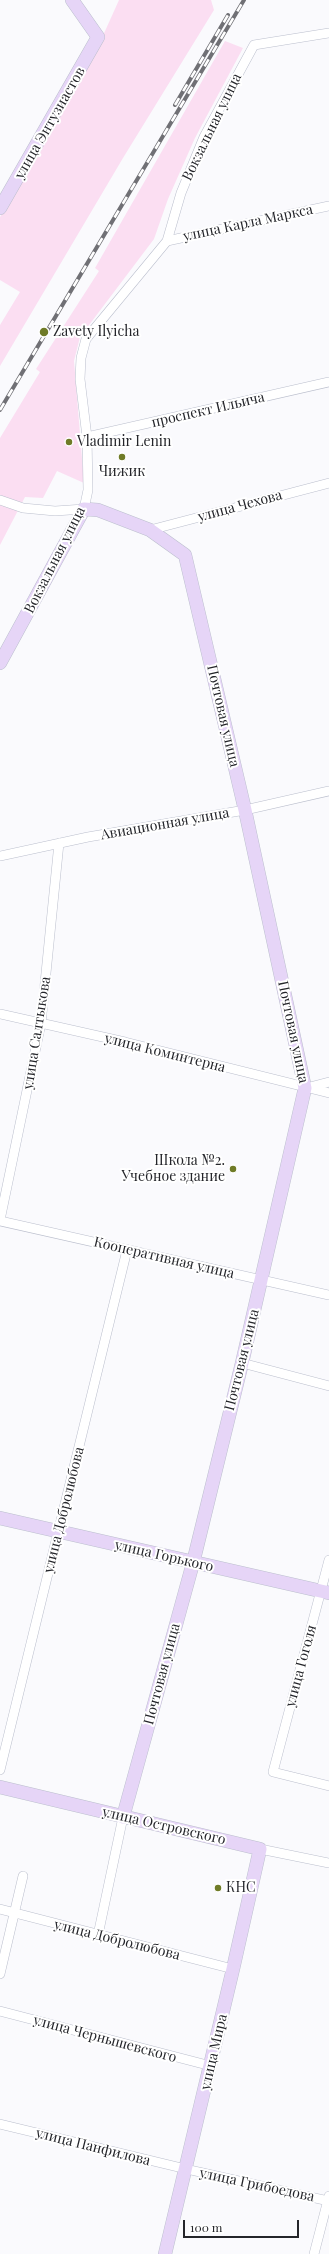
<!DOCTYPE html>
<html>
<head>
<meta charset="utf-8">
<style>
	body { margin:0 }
	#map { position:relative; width:329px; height:2254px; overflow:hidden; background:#fafafd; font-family:"Playfair Display",serif }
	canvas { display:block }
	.scale { position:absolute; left:183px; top:2220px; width:116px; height:18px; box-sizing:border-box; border:2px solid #24252a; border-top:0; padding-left:5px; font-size:12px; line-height:14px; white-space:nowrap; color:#24252a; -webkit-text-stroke:3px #fff; paint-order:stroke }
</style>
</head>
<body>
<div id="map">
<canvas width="329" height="2254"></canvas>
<div class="scale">100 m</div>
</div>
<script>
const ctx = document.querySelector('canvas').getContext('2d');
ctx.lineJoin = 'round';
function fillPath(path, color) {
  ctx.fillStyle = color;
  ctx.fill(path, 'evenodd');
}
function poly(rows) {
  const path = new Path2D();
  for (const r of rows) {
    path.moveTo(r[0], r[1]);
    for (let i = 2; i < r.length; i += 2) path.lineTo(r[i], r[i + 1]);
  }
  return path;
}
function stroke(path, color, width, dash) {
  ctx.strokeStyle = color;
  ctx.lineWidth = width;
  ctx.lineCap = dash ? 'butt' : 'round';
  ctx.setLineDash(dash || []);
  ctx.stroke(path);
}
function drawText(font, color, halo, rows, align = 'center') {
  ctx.font = font + ' "Playfair Display",serif';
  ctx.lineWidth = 4;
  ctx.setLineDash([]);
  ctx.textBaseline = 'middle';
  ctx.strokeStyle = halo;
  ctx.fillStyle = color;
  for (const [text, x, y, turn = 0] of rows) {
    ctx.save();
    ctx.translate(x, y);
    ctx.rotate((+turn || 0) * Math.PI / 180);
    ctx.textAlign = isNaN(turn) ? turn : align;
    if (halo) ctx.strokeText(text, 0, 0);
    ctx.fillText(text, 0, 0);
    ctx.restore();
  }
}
const green = poly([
	[119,0,211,0,214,10,123,158,0,366,0,325,20,292,0,280,0,217,101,40],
	[225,41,243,48,195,138,168,199,154,239,80,337,74,361,84,483,57,471,43,498,25,497,0,545,0,438,40,372,36,369,99,271,95,268]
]);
const street = poly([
	[167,241,329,206],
	[87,437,329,382],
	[0,500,23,508,55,511,84,509,88,490,87,437,80,379,81,358,86,339,167,241,181,193,204,137,254,45,329,33],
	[150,530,329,483],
	[0,856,88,837,245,810,329,791],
	[0,1014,125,1042,329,1093],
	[306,1088,329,1082],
	[0,1220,41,1023,59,843],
	[0,1221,329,1295],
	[242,1363,329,1386],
	[329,1560,273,1772,329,1786],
	[0,1770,127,1250],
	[260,1849,329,1863],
	[0,1909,233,1969],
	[98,1935,123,1817],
	[0,1974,23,1876],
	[0,2011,211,2066],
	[0,2124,186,2169,329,2201],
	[314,2254,329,2196]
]);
const secondary = poly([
	[0,208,98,37,72,0],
	[0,663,84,509,98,510,150,530,185,555,245,810,305,1088,242,1363,193,1563,123,1817],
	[0,1518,329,1593],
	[0,1787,260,1849,233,1969,165,2254]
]);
const rail = poly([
	[175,105,228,15],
	[0,410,244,0]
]);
const markers = [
	[44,332,5,"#6f7b27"],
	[69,442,4,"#6f7b27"],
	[122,457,4,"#6f7b27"],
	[233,1169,4,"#6f7b27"],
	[218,1888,4,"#6f7b27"]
];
const streetNames = [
	["улица Энтузиастов",50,123,-60],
	["Вокзальная улица",212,127,-64],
	["улица Карла Маркса",248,223,-12],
	["проспект Ильича",208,410,-13],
	["улица Чехова",240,506,-15],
	["Вокзальная улица",55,560,-63],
	["Почтовая улица",223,716,77],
	["Авиационная улица",165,824,-10],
	["Почтовая улица",293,1032,78],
	["улица Салтыкова",37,1033,-81],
	["улица Коминтерна",165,1053,14],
	["Кооперативная улица",164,1258,13],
	["Почтовая улица",242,1360,-76],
	["улица Добролюбова",64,1510,-76],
	["улица Горького",164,1556,13],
	["улица Гоголя",301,1666,-75],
	["Почтовая улица",162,1674,-75],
	["улица Островского",164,1826,13],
	["улица Добролюбова",117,1940,14],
	["улица Чернышевского",105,2039,15],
	["улица Мира",214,2052,-77],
	["улица Панфилова",93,2147,14],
	["улица Грибоедова",257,2185,12]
];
const poiNames = [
	["Zavety Ilyicha",53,332],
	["Vladimir Lenin",77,442],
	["Чижик",122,472,"center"],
	["Школа №2.",225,1161,"right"],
	["Учебное здание",225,1177,"right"],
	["КНС",226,1888]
];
fillPath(green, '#fbdef2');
stroke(street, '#bbbfcd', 10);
stroke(secondary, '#bbbfcd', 14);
stroke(street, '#fff', 9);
stroke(secondary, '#e6d5f7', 13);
stroke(rail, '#707075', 4);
stroke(rail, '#fff', 2.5, [8]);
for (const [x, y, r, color] of markers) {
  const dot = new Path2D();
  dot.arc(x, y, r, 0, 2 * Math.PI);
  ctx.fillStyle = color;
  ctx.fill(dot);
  stroke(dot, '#fff', 1.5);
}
drawText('14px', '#24252a', '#fff', streetNames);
drawText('14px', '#24252a', '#fff', poiNames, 'left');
</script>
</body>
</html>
